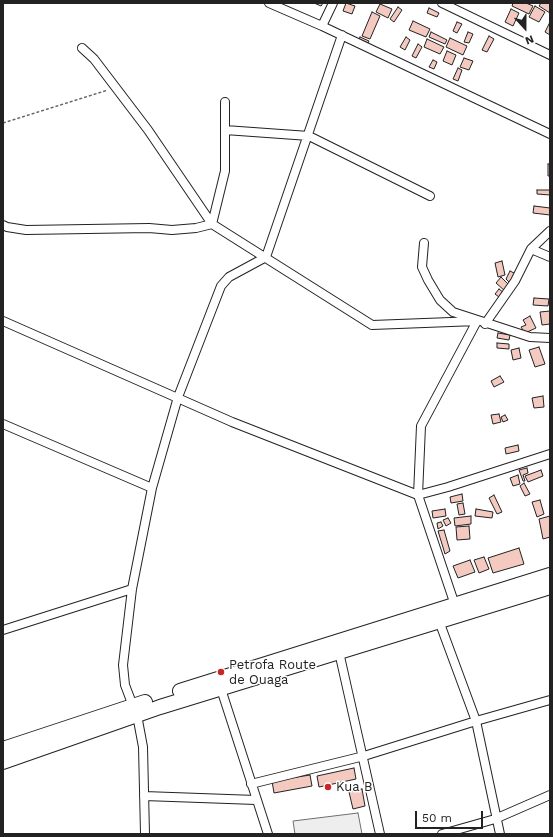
<!DOCTYPE html>
<html>
<head>
<meta charset="utf-8">
<style>
	body { margin:0 }
	#map { position:relative; width:553px; height:837px; overflow:hidden; background:#fff; font-family:"Work Sans",sans-serif }
	canvas { display:block }
	.frame { position:absolute; inset:0; border:4px solid #222; pointer-events:none }
	.north { position:absolute; left:505px; top:8px; width:40px; height:40px; -webkit-text-stroke:3px #fff; paint-order:stroke; rotate:159deg; font-size:11px; font-weight:700; line-height:16px; text-align:center; color:#222 }
	.north::after { content:''; display:block; margin:auto; width:14px; height:18px; background:#222; clip-path:polygon(50% 0,100% 100%,50% 72%,0 100%) }
	.scale { position:absolute; left:415px; top:811px; width:68px; height:18px; box-sizing:border-box; border:2px solid #222; border-top:0; padding-left:5px; font-size:12px; line-height:14px; white-space:nowrap; color:#222; -webkit-text-stroke:3px #fff; paint-order:stroke }
</style>
</head>
<body>
<div id="map">
<canvas width="553" height="837"></canvas>
<div class="frame"></div>
<div class="north">N</div>
<div class="scale">50 m</div>
</div>
<script>
const ctx = document.querySelector('canvas').getContext('2d');
ctx.lineJoin = 'round';
function fillPath(path, color) {
  ctx.fillStyle = color;
  ctx.fill(path, 'evenodd');
}
function poly(rows) {
  const path = new Path2D();
  for (const r of rows) {
    path.moveTo(r[0], r[1]);
    for (let i = 2; i < r.length; i += 2) path.lineTo(r[i], r[i + 1]);
  }
  return path;
}
function stroke(path, color, width, dash) {
  ctx.strokeStyle = color;
  ctx.lineWidth = width;
  ctx.lineCap = dash ? 'butt' : 'round';
  ctx.setLineDash(dash || []);
  ctx.stroke(path);
}
function drawText(font, color, halo, rows, align = 'center') {
  ctx.font = font + ' "Work Sans",sans-serif';
  ctx.lineWidth = 3;
  ctx.setLineDash([]);
  ctx.textBaseline = 'middle';
  ctx.strokeStyle = halo;
  ctx.fillStyle = color;
  for (const [text, x, y, turn = 0] of rows) {
    ctx.save();
    ctx.translate(x, y);
    ctx.rotate((+turn || 0) * Math.PI / 180);
    ctx.textAlign = isNaN(turn) ? turn : align;
    if (halo) ctx.strokeText(text, 0, 0);
    ctx.fillText(text, 0, 0);
    ctx.restore();
  }
}
const green = poly([
	[358,813,362,834,295,834,293,821,358,813]
]);
const building = poly([
	[314,3,323,3,321,6,314,3],
	[346,3,355,6,352,14,343,11,346,3],
	[513,3,526,3,533,6,529,14,512,6,513,3],
	[541,3,550,3,550,13,539,6,541,3],
	[380,4,392,9,388,18,376,12,380,4],
	[535,6,545,12,539,22,529,17,535,6],
	[398,7,402,10,394,22,390,19,398,7],
	[429,8,439,13,437,17,427,13,429,8],
	[511,9,519,13,513,26,505,22,511,9],
	[372,12,380,16,370,39,362,36,372,12],
	[413,21,430,29,426,37,409,30,413,21],
	[457,22,462,24,457,33,453,31,457,22],
	[550,22,550,35,545,32,550,22],
	[431,32,447,40,445,44,429,37,431,32],
	[468,32,473,34,469,43,464,42,468,32],
	[489,36,494,39,487,52,482,50,489,36],
	[360,37,369,41,368,43,359,39,360,37],
	[406,37,410,40,405,50,400,47,406,37],
	[450,38,467,46,463,55,446,47,450,38],
	[427,39,444,47,440,54,424,47,427,39],
	[418,44,422,47,416,58,412,56,418,44],
	[447,51,456,55,452,65,443,61,447,51],
	[464,58,473,61,469,70,460,67,464,58],
	[433,60,437,62,434,69,429,67,433,60],
	[458,68,462,70,458,81,453,79,458,68],
	[548,164,550,164,550,176,548,176,548,164],
	[537,190,550,190,550,195,537,194,537,190],
	[534,206,550,208,550,215,533,213,534,206],
	[502,261,505,275,498,277,495,263,502,261],
	[510,271,516,274,511,284,506,279,510,271],
	[501,277,510,286,505,291,496,283,501,277],
	[499,289,504,293,499,297,495,294,499,289],
	[534,298,549,299,548,306,533,305,534,298],
	[550,311,550,324,542,325,540,312,550,311],
	[530,316,536,328,525,333,521,327,526,325,523,320,530,316],
	[498,333,510,335,509,340,497,338,498,333],
	[497,343,509,344,509,349,497,348,497,343],
	[539,347,545,364,535,367,529,350,539,347],
	[519,348,521,358,513,360,511,350,519,348],
	[500,376,504,382,494,387,491,381,500,376],
	[543,396,544,407,534,408,532,398,543,396],
	[499,414,501,422,493,424,491,415,499,414],
	[505,415,508,420,503,422,501,417,505,415],
	[518,445,519,451,506,454,505,448,518,445],
	[527,468,528,473,523,475,525,481,523,481,519,470,527,468],
	[541,470,543,476,528,482,525,476,541,470],
	[518,475,520,484,513,486,510,478,518,475],
	[524,483,530,494,525,496,520,486,524,483],
	[462,494,463,501,451,503,450,497,462,494],
	[494,495,502,512,497,514,489,498,494,495],
	[540,500,544,514,537,517,532,502,540,500],
	[463,503,465,514,459,515,457,504,463,503],
	[445,509,446,516,433,518,432,511,445,509],
	[476,509,493,512,492,518,475,516,476,509],
	[471,516,471,524,455,526,454,518,471,516],
	[550,516,550,537,543,539,539,519,550,516],
	[448,518,451,523,446,526,443,520,448,518],
	[441,522,443,526,438,529,437,523,441,522],
	[469,526,470,539,457,540,456,527,469,526],
	[444,530,450,551,445,554,438,531,444,530],
	[519,548,524,564,493,573,488,558,519,548],
	[484,557,489,569,479,573,474,560,484,557],
	[470,560,475,572,458,578,453,566,470,560],
	[354,768,356,779,319,787,317,776,354,768],
	[310,775,312,786,274,793,272,781,310,775],
	[362,789,365,806,353,809,349,792,362,789]
]);
const path = poly([
	[3,123,108,90]
]);
const minor = poly([
	[269,3,322,26,550,134],
	[442,3,550,55],
	[322,26,333,3],
	[82,48,94,59,148,130,212,224,372,325,477,321],
	[225,130,309,136,430,196],
	[3,225,7,227,26,230,149,228,172,230,196,228,212,224,225,171,225,102],
	[424,243,422,267,428,280,440,300,453,312,530,337,550,338],
	[531,249,550,257],
	[3,321,232,422,418,495,448,487,550,454],
	[485,324,515,281,531,249,550,231],
	[3,424,152,488],
	[455,605,418,495,421,426,477,321],
	[439,621,476,721,500,834],
	[3,630,132,589],
	[339,652,380,834],
	[221,689,268,834],
	[133,706,125,685,123,665,132,589,152,488,178,397,221,286,229,277,266,257,342,35],
	[137,715,143,747,145,834],
	[251,784,364,756,476,721,550,700],
	[144,796,256,800],
	[442,834,495,819,550,795]
]);
const trunk = poly([
	[180,691,550,575],
	[3,749,145,702],
	[3,762,160,707,550,587]
]);
const markers = [
	[221,672,4,"#c62828"],
	[328,787,4,"#c62828"]
];
const poiNames = [
	["Petrofa Route",229,665],
	["de Ouaga",229,680],
	["Kua B",336,787]
];
fillPath(green, '#eee');
stroke(green, '#6f6f6f', 1);
fillPath(building, '#f3c9c0');
stroke(building, '#222', 1);
stroke(minor, '#222', 10);
stroke(trunk, '#222', 16);
stroke(path, '#646464', 1.5, [3, 2]);
stroke(minor, '#fff', 8);
stroke(trunk, '#fff', 14);
for (const [x, y, r, color] of markers) {
  const dot = new Path2D();
  dot.arc(x, y, r, 0, 2 * Math.PI);
  ctx.fillStyle = color;
  ctx.fill(dot);
  stroke(dot, '#fff', 1.5);
}
drawText('13px', '#222', '#fff', poiNames, 'left');
</script>
</body>
</html>
